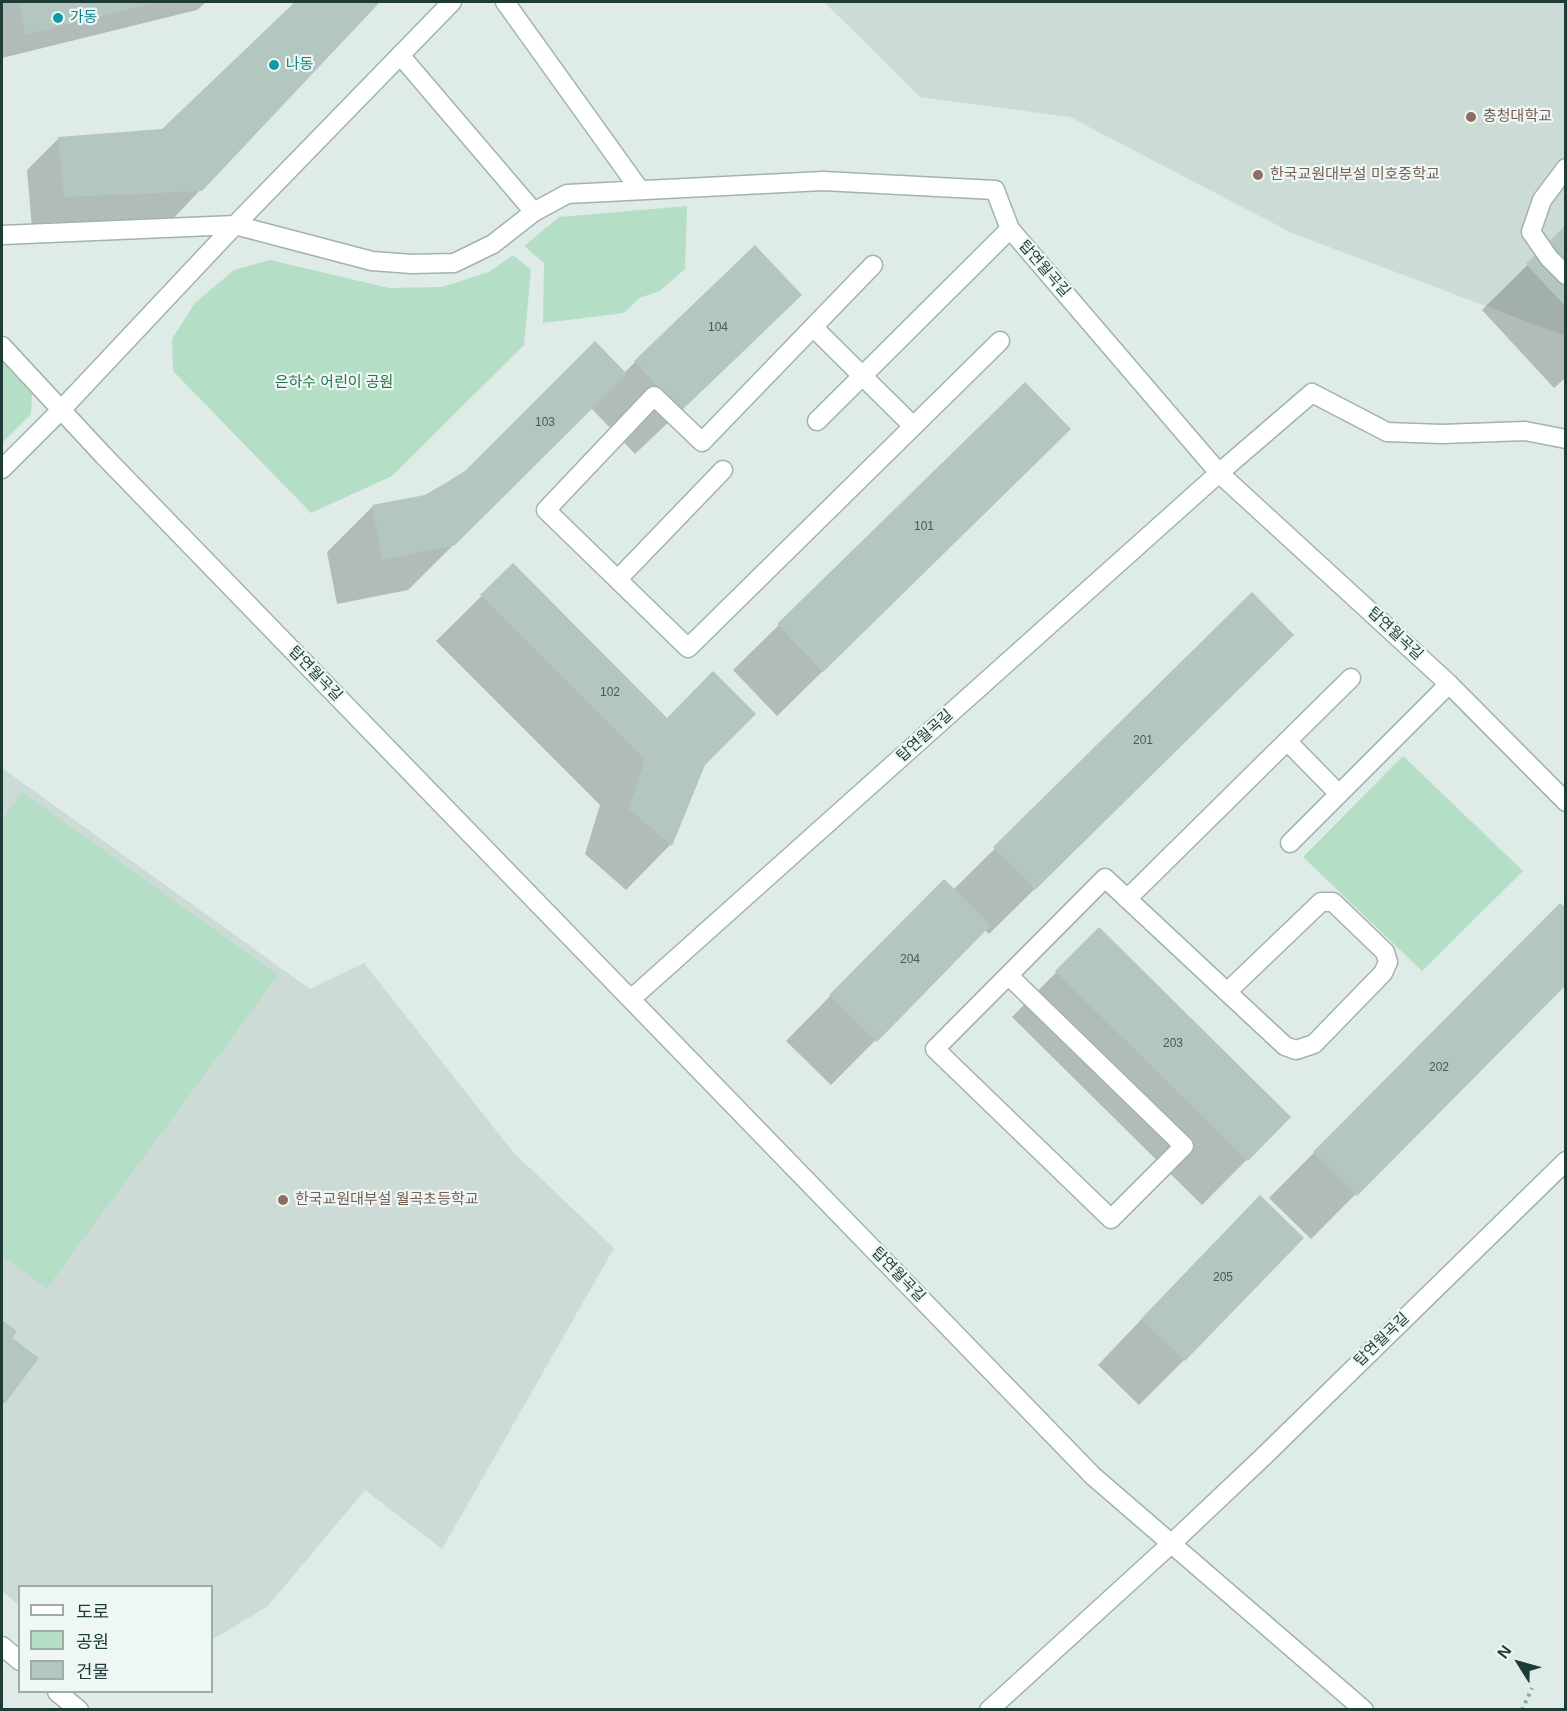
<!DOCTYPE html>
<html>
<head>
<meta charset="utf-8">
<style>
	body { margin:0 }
	#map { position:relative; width:1567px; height:1711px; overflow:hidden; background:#deebe7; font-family:Helvetica,"Noto Sans KR",sans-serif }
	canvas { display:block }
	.frame { position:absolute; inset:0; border:3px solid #1e3b38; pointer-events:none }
	.legend { position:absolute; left:18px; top:1585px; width:195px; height:108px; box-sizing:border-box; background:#eef7f4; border:2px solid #9baca9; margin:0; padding:8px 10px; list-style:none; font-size:18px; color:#1e3b38 }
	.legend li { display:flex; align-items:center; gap:12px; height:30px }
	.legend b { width:30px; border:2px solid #9baca9 }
	.north { position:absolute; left:1489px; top:1633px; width:60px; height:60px; -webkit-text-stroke:4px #eef7f4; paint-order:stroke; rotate:307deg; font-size:16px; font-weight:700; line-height:24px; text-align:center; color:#1e3b38 }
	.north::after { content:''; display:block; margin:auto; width:21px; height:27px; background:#1e3b38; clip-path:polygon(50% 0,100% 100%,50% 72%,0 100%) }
</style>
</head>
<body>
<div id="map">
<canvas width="1567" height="1711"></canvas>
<div class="frame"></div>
<ul class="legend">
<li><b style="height:8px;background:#fff"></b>도로</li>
<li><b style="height:16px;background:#b5dec6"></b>공원</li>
<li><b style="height:16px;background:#b3c6c0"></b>건물</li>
</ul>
<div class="north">N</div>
</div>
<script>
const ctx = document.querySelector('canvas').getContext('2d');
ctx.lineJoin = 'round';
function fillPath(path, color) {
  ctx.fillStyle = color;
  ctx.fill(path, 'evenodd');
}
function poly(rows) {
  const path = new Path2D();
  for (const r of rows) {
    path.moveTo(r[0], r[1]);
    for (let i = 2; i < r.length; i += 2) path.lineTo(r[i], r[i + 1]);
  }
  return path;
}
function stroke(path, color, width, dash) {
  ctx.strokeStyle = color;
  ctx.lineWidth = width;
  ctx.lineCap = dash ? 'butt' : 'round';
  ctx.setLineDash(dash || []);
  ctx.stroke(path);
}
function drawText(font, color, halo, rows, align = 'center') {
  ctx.font = font + ' Helvetica,"Noto Sans KR",sans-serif';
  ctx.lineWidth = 4.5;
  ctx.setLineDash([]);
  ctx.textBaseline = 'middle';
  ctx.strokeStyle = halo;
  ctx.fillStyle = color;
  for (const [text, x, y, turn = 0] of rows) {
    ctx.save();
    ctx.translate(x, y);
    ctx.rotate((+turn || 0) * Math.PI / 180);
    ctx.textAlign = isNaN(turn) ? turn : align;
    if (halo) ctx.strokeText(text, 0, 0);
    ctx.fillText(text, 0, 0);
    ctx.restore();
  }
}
const built = poly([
	[824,2,1565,2,1565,336,1292,233,1070,117,920,97],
	[2,768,310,989,364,963,513,1152,614,1248,442,1549,365,1490,268,1606,212,1640,212,1586,20,1586,19,1605,2,1591]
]);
const green = poly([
	[687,206,685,269,660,291,639,298,624,313,543,323,544,263,524,246,559,217],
	[513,255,531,270,524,345,392,476,311,513,173,371,172,339,195,303,234,270,270,260,389,288,442,287,489,272],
	[2,343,33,376,31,414,2,443],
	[1403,756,1523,871,1422,971,1303,857],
	[22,792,278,975,47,1288,2,1256,2,820]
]);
const shadow = poly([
	[2,2,206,2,197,10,2,58],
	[297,2,378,2,169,223,32,229,27,170,59,138,163,131],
	[1566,227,1566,377,1554,388,1482,310],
	[755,340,635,454,591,408,408,590,337,604,327,552,372,507,425,496,624,373,635,362],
	[1025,384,1024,474,777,716,733,670],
	[513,565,704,764,670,845,626,890,585,854,600,805,436,641],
	[1252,594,1247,680,989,934,985,930,831,1085,786,1041,899,926,953,890],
	[1560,905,1566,983,1311,1239,1269,1198],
	[1099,929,1289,1117,1202,1205,1012,1017],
	[1215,1242,1184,1360,1139,1405,1098,1365],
	[2,1322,14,1332,10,1338,37,1359,2,1405]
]);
const building = poly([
	[20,2,157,2,25,35],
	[295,2,380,2,202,191,64,197,58,137,162,129],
	[1566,225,1566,307,1526,264],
	[755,245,802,295,681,411,634,361],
	[595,341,627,374,455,545,382,560,372,505,425,495,464,472],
	[1025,382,1071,429,823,672,777,624],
	[513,563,667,718,713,671,756,714,705,765,672,846,629,809,645,759,480,595],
	[1252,592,1294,635,1035,890,993,847],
	[944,879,991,925,877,1042,829,995],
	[1560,903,1566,908,1566,985,1357,1196,1313,1152],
	[1099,927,1291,1117,1248,1161,1055,971],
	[1260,1195,1304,1238,1185,1361,1141,1319],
	[2,1320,17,1331,12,1338,39,1358,6,1402,2,1399]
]);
const path = poly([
	[1522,1710,1532,1688]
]);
const lane = poly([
	[1566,168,1542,200,1531,232,1549,258,1566,275],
	[2,235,235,225,452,2],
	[873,265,702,442,654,396,546,510,688,648,1000,341],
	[813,327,913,426],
	[61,410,235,225],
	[817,421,1010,229],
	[1219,473,1312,393,1387,432,1442,434,1525,431,1566,439],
	[618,579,723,470],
	[1287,741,1339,794],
	[1290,843,1449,684],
	[1127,899,1351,678],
	[1009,976,1184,1146,1111,1219,935,1049,1105,878,1227,992,1285,1046,1296,1050,1314,1044,1383,973,1388,962,1385,952,1333,902,1321,902,1227,992]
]);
const street = poly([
	[505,2,640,190],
	[400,55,534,212],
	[235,225,372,261,412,264,454,263,493,244,534,212,567,194,823,181,995,190,1010,229,1219,473,1449,684,1566,802],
	[2,346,104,456,1093,1476,1364,1710],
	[2,469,61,410],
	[631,999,1219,473],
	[2,1646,20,1661],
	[57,1692,79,1710],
	[989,1710,1172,1543,1262,1458,1566,1161]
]);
const markers = [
	[58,18,6,"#0f9aa8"],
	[274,65,6,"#0f9aa8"],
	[1471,117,6,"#8d6e63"],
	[1258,175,6,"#8d6e63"],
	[283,1200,6,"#8d6e63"]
];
const numberNames = [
	["104",718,328],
	["103",545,423],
	["101",924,527],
	["102",610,693],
	["201",1143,741],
	["204",910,960],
	["203",1173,1044],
	["202",1439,1068],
	["205",1223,1278]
];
const cultureNames = [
	["가동",70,18],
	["나동",286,65]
];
const educationNames = [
	["충청대학교",1483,117],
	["한국교원대부설 미호중학교",1270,175],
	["한국교원대부설 월곡초등학교",295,1200]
];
const streetNames = [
	["탑연월곡길",1044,269,49],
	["탑연월곡길",1395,634,43],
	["탑연월곡길",315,674,46],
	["탑연월곡길",925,736,-42],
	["탑연월곡길",898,1275,46],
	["탑연월곡길",1382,1340,-44]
];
const parkNames = [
	["은하수 어린이 공원",334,383]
];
fillPath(built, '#ccdbd6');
fillPath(green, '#b5dec6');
fillPath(shadow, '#0003');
fillPath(building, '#b3c6c0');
stroke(lane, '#a1b3af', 21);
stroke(street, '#a1b3af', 21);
stroke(path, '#7cb1a7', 4, [3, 4.5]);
stroke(lane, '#fff', 18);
stroke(street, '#fff', 18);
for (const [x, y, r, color] of markers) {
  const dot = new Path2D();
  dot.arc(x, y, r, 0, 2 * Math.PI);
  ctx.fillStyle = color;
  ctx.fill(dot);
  stroke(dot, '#eef7f4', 2);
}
drawText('12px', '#435e5a', null, numberNames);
drawText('15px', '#0d838f', '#eef7f4', cultureNames, 'left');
drawText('15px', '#785e54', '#eef7f4', educationNames, 'left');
drawText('15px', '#1e3b38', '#eef7f4', streetNames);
drawText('15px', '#26754f', '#eef7f4', parkNames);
</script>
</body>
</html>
